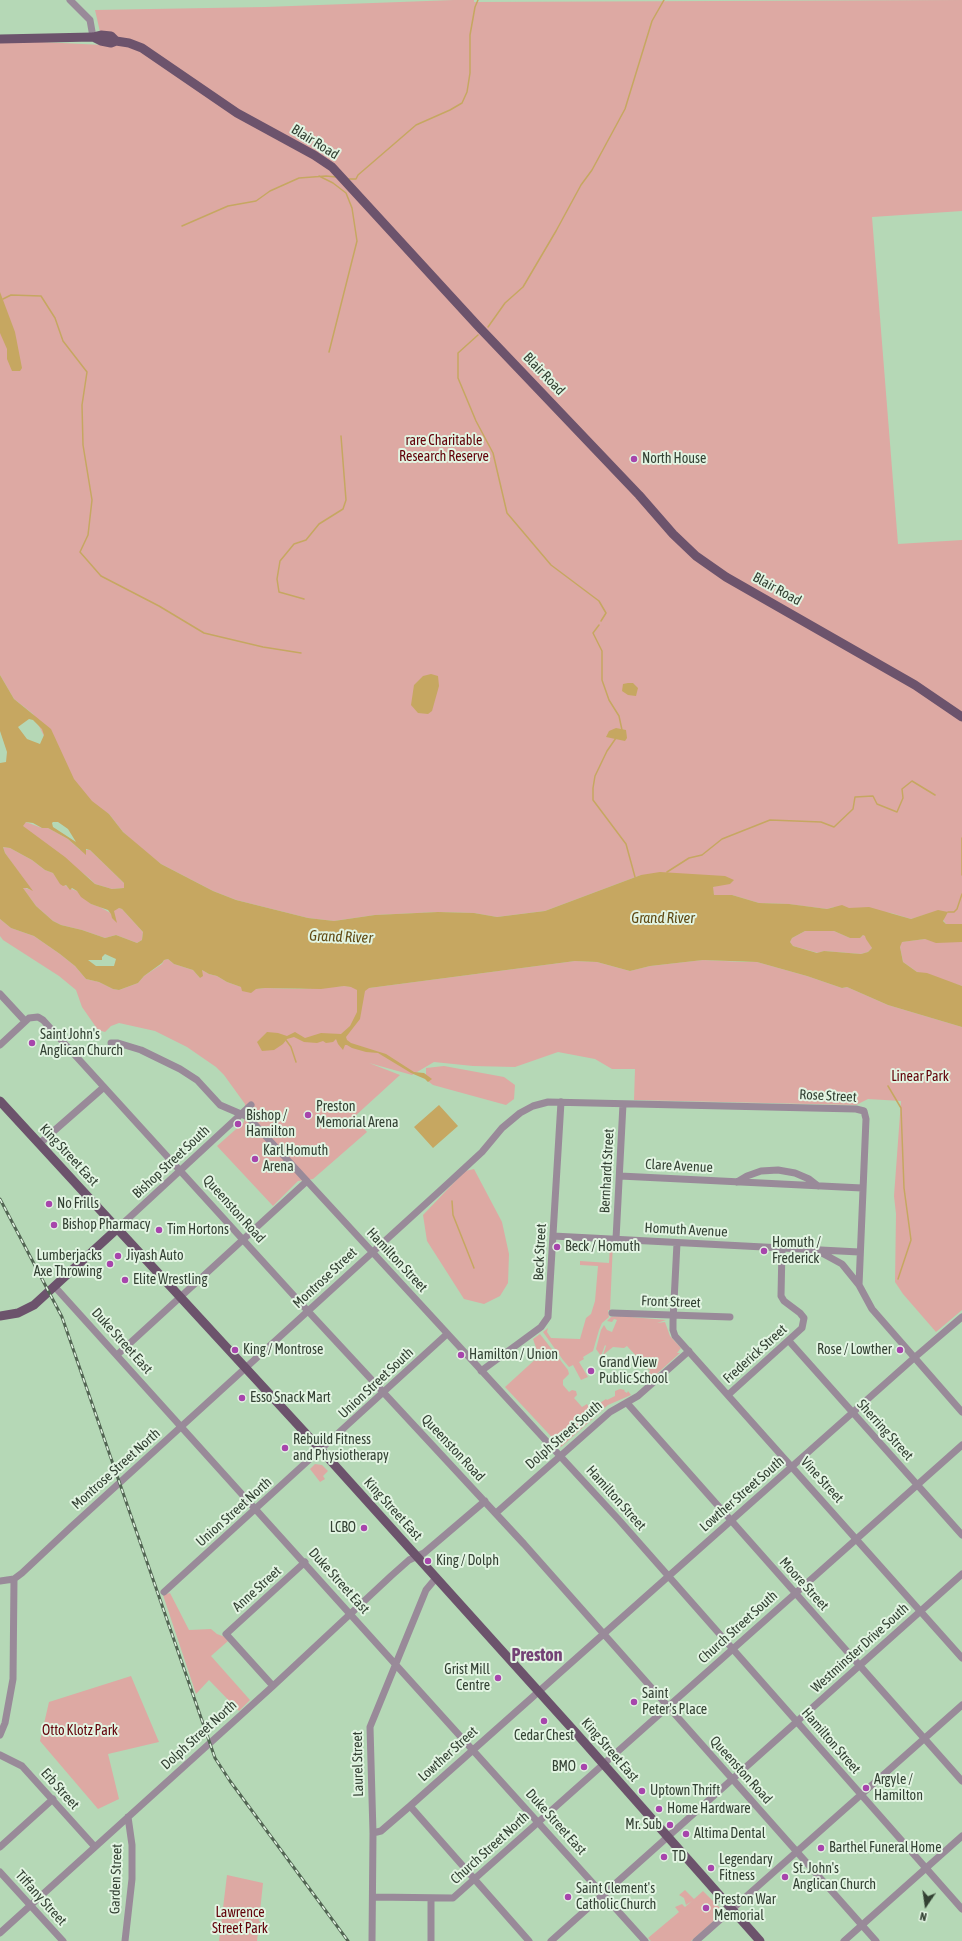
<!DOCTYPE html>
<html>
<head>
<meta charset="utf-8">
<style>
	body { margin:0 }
	#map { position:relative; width:962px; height:1941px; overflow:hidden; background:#b5d8b6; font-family:"Asap Condensed",sans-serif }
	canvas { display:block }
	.north { position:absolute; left:906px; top:1885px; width:40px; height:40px; -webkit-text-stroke:3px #e2f4e2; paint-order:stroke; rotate:193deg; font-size:11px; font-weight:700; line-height:16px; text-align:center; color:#334133 }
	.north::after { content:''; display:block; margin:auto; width:14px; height:18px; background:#334133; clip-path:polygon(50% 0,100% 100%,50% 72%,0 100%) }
</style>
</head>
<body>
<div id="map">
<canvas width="962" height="1941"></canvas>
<div class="north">N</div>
</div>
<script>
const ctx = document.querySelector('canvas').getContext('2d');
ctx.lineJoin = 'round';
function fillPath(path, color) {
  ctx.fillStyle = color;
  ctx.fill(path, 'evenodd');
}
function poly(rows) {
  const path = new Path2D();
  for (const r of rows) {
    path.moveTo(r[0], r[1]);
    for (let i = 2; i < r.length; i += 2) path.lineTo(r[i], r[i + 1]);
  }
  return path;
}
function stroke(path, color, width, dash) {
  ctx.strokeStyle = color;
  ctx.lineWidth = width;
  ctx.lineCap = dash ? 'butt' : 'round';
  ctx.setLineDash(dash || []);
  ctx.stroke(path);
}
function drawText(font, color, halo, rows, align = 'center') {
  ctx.font = font + ' "Asap Condensed",sans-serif';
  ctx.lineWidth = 4;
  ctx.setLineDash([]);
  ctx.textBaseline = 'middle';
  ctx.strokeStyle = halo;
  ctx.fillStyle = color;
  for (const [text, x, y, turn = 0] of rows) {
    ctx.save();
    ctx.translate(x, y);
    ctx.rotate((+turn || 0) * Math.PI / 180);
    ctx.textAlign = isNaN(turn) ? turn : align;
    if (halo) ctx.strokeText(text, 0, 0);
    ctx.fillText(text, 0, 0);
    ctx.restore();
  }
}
const green = poly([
	[454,0,474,0,474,2,962,0,962,211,872,217,898,544,962,540,962,924,946,924,937,911,911,919,891,913,834,907,827,909,788,904,759,903,732,895,714,895,712,887,717,887,641,875,545,911,497,917,474,913,438,912,375,915,334,921,308,918,236,900,213,891,161,864,144,851,123,832,109,814,71,790,33,714,14,699,0,675,0,40,103,45,95,10,265,7],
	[26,822,42,828,48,828,68,839,80,850,90,850,124,883,124,888,112,889,95,884,89,878,22,826],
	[3,847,10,848,32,860,45,870,53,873,58,880,69,888,77,891,91,904,100,907,114,915,114,910,119,908,122,909,143,932,142,940,137,943,116,935,105,938,82,930,61,925,53,921,36,906,22,887,31,890,5,853],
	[0,919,11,928,34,936,60,954,75,966,86,979,99,982,113,989,119,990,138,983,144,976,162,964,164,960,168,959,174,964,193,970,200,978,202,970,209,974,217,976,227,982,241,987,256,989,265,988,301,989,344,986,369,988,575,961,597,962,630,971,650,966,703,960,743,962,757,962,807,976,842,988,847,987,888,1005,962,1027,962,1310,936,1332,903,1294,895,1282,896,1214,894,1196,901,1101,868,1099,856,1105,634,1100,635,1069,612,1069,595,1059,558,1052,515,1067,473,1066,434,1062,412,1075,369,1063,400,1075,354,1117,367,1132,313,1179,298,1181,273,1206,217,1146,244,1122,245,1104,224,1075,216,1067,187,1047,155,1031,119,1023,111,1026,105,1032,98,1030,82,1007,76,990,59,976,3,940,0,936],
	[805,931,834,931,850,938,860,938,863,935,866,936,872,948,868,952,861,954,824,951,818,953,793,946,790,942,792,938],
	[925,939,962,942,962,986,917,972,903,962,900,947,901,942],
	[444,1066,504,1077,515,1085,514,1099,506,1105,433,1085,429,1082,426,1075,426,1068],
	[474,1169,502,1222,509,1254,508,1283,500,1296,484,1304,464,1299,427,1241,423,1215,465,1171],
	[610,1243,613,1243,610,1310,608,1310,609,1317,602,1323,599,1330,593,1351,583,1357,584,1359,579,1362,588,1377,581,1380,573,1365,569,1367,563,1360,543,1332,548,1328,547,1332,551,1338,580,1339,586,1318,591,1314,595,1301,598,1266,580,1265,580,1261,609,1263],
	[619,1316,666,1320,657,1323,665,1322,670,1336,681,1348,677,1353,680,1353,651,1379,647,1374,650,1371,627,1346,624,1348,613,1347,603,1355,606,1346,605,1345,601,1356,596,1349,601,1330,604,1325,607,1330,612,1332,617,1320,614,1319,612,1322,607,1321,611,1317],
	[540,1334,568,1370,569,1374,563,1380,563,1385,569,1392,572,1390,576,1391,577,1395,574,1398,582,1407,587,1404,590,1409,592,1408,606,1399,607,1400,615,1396,615,1391,620,1389,625,1390,624,1391,627,1393,628,1391,631,1395,608,1405,561,1447,505,1387,539,1356,533,1339],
	[315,1464,322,1465,328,1471,323,1476,325,1479,320,1482,310,1469],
	[170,1593,189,1630,211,1629,217,1634,225,1637,228,1641,211,1656,250,1700,239,1711,209,1680,196,1694,163,1595],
	[131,1676,159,1742,108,1754,119,1799,98,1809,40,1741,49,1702],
	[227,1875,263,1883,259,1921,263,1924,258,1932,257,1941,219,1941],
	[685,1890,694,1899,703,1891,724,1912,691,1941,651,1941,648,1938,679,1912,675,1907,682,1904,685,1907,692,1901,686,1905,684,1898,679,1895]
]);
const water = poly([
	[0,292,15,332,22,368,20,371,12,371,7,359,7,349,0,333],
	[431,674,438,676,439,686,432,711,428,714,418,713,411,705,414,685,423,676],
	[0,675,14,699,51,729,74,779,92,801,109,814,123,832,161,864,213,891,236,900,308,918,334,921,375,915,438,912,474,913,497,917,545,911,641,875,660,872,725,876,734,880,730,884,713,887,714,895,732,895,759,903,789,904,827,909,842,905,849,908,869,907,911,919,938,910,948,912,943,921,946,924,962,924,962,942,936,943,925,939,902,942,900,947,903,962,917,972,927,973,962,986,962,1027,888,1005,847,987,842,988,807,976,757,962,703,960,650,966,630,971,597,962,575,961,369,988,365,991,360,1019,346,1037,347,1040,351,1043,386,1054,414,1072,424,1073,432,1079,428,1082,425,1079,411,1073,378,1053,366,1052,352,1048,347,1045,345,1045,343,1050,338,1044,336,1039,333,1042,326,1043,323,1041,317,1043,304,1042,294,1037,287,1039,283,1044,274,1050,262,1051,257,1042,267,1032,278,1033,287,1036,295,1032,305,1038,321,1033,341,1034,350,1026,357,1012,357,990,351,987,344,986,321,989,265,988,256,989,251,993,242,991,241,987,227,982,217,976,209,974,202,970,203,976,200,978,193,970,174,964,168,959,164,960,162,963,144,976,138,983,119,990,113,989,99,982,86,979,75,966,60,954,34,936,11,928,0,919,0,763,6,762,7,752,0,731],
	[29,719,33,720,42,729,44,735,40,744,27,739,18,727],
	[26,822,33,823,42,828,48,828,68,839,86,855,86,849,90,850,124,883,124,888,112,889,95,884,65,857,23,826],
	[53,822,58,822,68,829,76,842,53,827,52,823],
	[3,847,10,848,32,860,45,870,53,873,60,884,63,886,66,885,70,890,72,888,77,891,81,897,91,904,108,910,111,914,112,918,117,923,114,911,119,908,122,909,143,932,142,940,137,943,116,935,105,938,82,930,61,925,53,921,36,906,23,888,27,888,33,891,5,853],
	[805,931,834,931,850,938,860,938,863,935,865,936,866,939,872,948,868,952,861,954,824,951,817,953,793,946,790,942,792,938],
	[105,954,116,959,114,966,96,966,88,960,102,960,102,957],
	[628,683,633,683,638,688,636,696,628,695,622,691,623,684],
	[616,728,626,730,627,738,625,741,606,737,609,731],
	[439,1105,458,1126,433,1148,414,1127]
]);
const stream = poly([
	[319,176,333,183,346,193,352,208,357,241,329,352],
	[349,179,356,179,358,175,416,125,450,110,462,103,467,92,470,73,470,35,475,7,478,0],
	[182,226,228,206,256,201,270,191,299,178,326,176,336,177],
	[3,299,11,295,41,296,55,318,63,341,87,372,82,405,83,445,92,500,88,535,80,552,101,576,159,606,204,633,263,647,301,653],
	[488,327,505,303,523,287,556,231,581,185,592,170,625,109,652,21,664,0],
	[478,335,458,353,458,378,476,421,493,453,507,513,551,565,599,601,606,613,601,621],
	[304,599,279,592,277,579,280,561,294,544,306,540,319,524,343,509,346,500,341,436],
	[599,625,593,633,602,651,602,680,609,700,619,716,622,730],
	[616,738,607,751,595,776,593,788,593,800,626,844,635,877],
	[962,838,962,875],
	[667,872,689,858,702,855,722,839,770,820,821,822,834,827,853,809,855,797,873,796,877,804,897,812,903,798,902,789,912,781,935,795],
	[948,912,954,912,957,909,962,894],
	[286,1040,291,1047,296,1062],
	[888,1086,901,1108,904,1188,911,1240,898,1279],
	[452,1201,453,1215,474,1268]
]);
const minor = poly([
	[70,0,90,20,93,37],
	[0,994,25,1021],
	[111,1043,118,1043,141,1050,180,1069,197,1080,220,1105,248,1117,619,1520,962,1909],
	[0,1045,29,1018,38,1017,43,1020,306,1309,524,1544,876,1941],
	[39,1144,104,1087],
	[620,1176,862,1188],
	[737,1182,747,1176,761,1171,778,1170,795,1173,809,1179,818,1186],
	[118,1228,251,1105],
	[553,1236,859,1252],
	[616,1239,623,1104],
	[677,1243,673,1321,673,1330,675,1336,962,1658],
	[820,1252,842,1264,859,1285],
	[55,1287,645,1941],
	[612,1313,730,1317],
	[789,1341,962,1535],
	[117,1355,307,1181],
	[481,1371,541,1327,548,1317,561,1102],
	[728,1395,802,1328,804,1318,800,1313,784,1301,781,1296,782,1248],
	[627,1403,962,1781],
	[496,1513,610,1412,638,1396,689,1351],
	[0,1581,14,1579,22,1573,71,1527,443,1188,482,1152,502,1128,520,1113,533,1106,548,1102,856,1109,864,1111,866,1119,859,1285,872,1309,962,1412],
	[164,1592,447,1334],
	[273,1686,226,1634,305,1562],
	[0,1735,5,1723,13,1679,14,1579],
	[0,1755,22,1766,95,1847],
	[410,1806,529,1941],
	[373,1833,381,1831,410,1806,914,1358,962,1317],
	[0,1847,53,1799],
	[0,1872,63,1941],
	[373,1897,453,1898,962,1445],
	[0,1933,273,1686,391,1576,409,1560,424,1553,485,1501],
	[125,1941,132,1879,132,1845,128,1817],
	[372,1941,373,1833,370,1727,426,1590,436,1578],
	[431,1941,431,1899],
	[551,1941,962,1574],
	[696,1941,962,1705],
	[844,1941,962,1836]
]);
const major = poly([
	[93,37,101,41,111,43,116,41,129,43,142,48,237,113,314,155,332,167,477,325,639,495,673,534,696,556,726,577,915,685,962,717],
	[0,39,93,37,101,35,111,36,115,40],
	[0,1101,321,1450,576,1733,760,1941],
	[0,1316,18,1313,34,1305,118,1228]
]);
const rail = poly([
	[0,1199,62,1317,215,1758,230,1781,348,1941]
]);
const markers = [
	[634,459,4,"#a745ac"],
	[32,1043,4,"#a745ac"],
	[308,1115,4,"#a745ac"],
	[238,1124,4,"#a745ac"],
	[255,1159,4,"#a745ac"],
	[49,1204,4,"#a745ac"],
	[54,1225,4,"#a745ac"],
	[159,1230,4,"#a745ac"],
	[557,1247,4,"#a745ac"],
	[764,1251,4,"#a745ac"],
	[118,1256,4,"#a745ac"],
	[110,1264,4,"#a745ac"],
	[125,1280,4,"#a745ac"],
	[235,1350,4,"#a745ac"],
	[900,1350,4,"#a745ac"],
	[461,1355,4,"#a745ac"],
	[591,1371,4,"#a745ac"],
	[242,1398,4,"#a745ac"],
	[285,1448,4,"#a745ac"],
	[364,1528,4,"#a745ac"],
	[428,1561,4,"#a745ac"],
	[498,1678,4,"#a745ac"],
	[634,1702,4,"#a745ac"],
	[544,1721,4,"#a745ac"],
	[584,1767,4,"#a745ac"],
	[866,1788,4,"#a745ac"],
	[642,1791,4,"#a745ac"],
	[659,1809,4,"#a745ac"],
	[670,1825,4,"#a745ac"],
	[686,1834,4,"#a745ac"],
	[821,1848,4,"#a745ac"],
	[664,1857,4,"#a745ac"],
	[711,1868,4,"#a745ac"],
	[785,1877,4,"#a745ac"],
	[568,1897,4,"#a745ac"],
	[706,1908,4,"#a745ac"]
];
const streetNames = [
	["Blair Road",315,142,32],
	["Blair Road",544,374,46],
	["Blair Road",777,589,29],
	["Rose Street",828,1096,3],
	["King Street East",69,1155,47],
	["Bishop Street South",171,1162,-43],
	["Clare Avenue",679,1166,3],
	["Bernhardt Street",607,1171,-87],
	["Queenston Road",234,1209,48],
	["Homuth Avenue",686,1230,3],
	["Beck Street",540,1252,-87],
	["Hamilton Street",397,1260,47],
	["Montrose Street",325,1278,-43],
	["Front Street",671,1302,2],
	["Duke Street East",122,1341,48],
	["Frederick Street",755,1354,-42],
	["Union Street South",376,1383,-43],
	["Sherring Street",885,1430,48],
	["Dolph Street South",564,1435,-41],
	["Queenston Road",453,1448,47],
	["Montrose Street North",116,1469,-42],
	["Vine Street",822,1480,48],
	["Lowther Street South",742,1494,-41],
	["Hamilton Street",616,1498,48],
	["King Street East",393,1509,48],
	["Union Street North",234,1512,-42],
	["Duke Street East",339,1581,48],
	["Moore Street",804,1584,48],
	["Anne Street",257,1589,-42],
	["Church Street South",738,1627,-42],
	["Westminster Drive South",860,1648,-42],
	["Dolph Street North",199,1735,-42],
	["Hamilton Street",831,1741,49],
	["King Street East",610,1750,49],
	["Lowther Street",448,1754,-42],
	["Laurel Street",358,1764,-91],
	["Queenston Road",741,1770,48],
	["Erb Street",60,1789,48],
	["Duke Street East",556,1822,48],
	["Church Street North",490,1848,-42],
	["Garden Street",116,1879,-88],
	["Tiffany Street",41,1898,48]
];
const parkNames = [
	["rare Charitable",444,441],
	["Research Reserve",444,457],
	["Linear Park",920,1077],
	["Otto Klotz Park",80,1731],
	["Lawrence",240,1913],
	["Street Park",240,1929]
];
const poiNames = [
	["North House",642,459],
	["Saint John's",40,1035],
	["Anglican Church",40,1051],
	["Preston",316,1107],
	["Memorial Arena",316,1123],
	["Bishop /",246,1116],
	["Hamilton",246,1132],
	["Karl Homuth",263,1151],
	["Arena",263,1167],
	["No Frills",57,1204],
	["Bishop Pharmacy",62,1225],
	["Tim Hortons",167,1230],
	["Homuth /",772,1243],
	["Frederick",772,1259],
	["Beck / Homuth",565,1247],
	["Lumberjacks",102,1256,"right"],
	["Axe Throwing",102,1272,"right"],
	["Jiyash Auto",126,1256],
	["Elite Wrestling",133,1280],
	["King / Montrose",243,1350],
	["Rose / Lowther",892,1350,"right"],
	["Hamilton / Union",469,1355],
	["Grand View",599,1363],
	["Public School",599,1379],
	["Esso Snack Mart",250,1398],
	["Rebuild Fitness",293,1440],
	["and Physiotherapy",293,1456],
	["LCBO",356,1528,"right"],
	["King / Dolph",436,1561],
	["Grist Mill",490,1670,"right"],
	["Centre",490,1686,"right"],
	["Saint",642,1694],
	["Peter's Place",642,1710],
	["Cedar Chest",544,1736,"center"],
	["BMO",576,1767,"right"],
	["Argyle /",874,1780],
	["Hamilton",874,1796],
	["Uptown Thrift",650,1791],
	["Home Hardware",667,1809],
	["Mr. Sub",662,1825,"right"],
	["Altima Dental",694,1834],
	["Barthel Funeral Home",829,1848],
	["TD",672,1857],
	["Legendary",719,1860],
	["Fitness",719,1876],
	["St. John's",793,1869],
	["Anglican Church",793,1885],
	["Saint Clement's",576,1889],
	["Catholic Church",576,1905],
	["Preston War",714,1900],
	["Memorial",714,1916]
];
const waterNames = [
	["Grand River",663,918],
	["Grand River",341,937,2]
];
const districtNames = [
	["Preston",537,1655]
];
fillPath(green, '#dda9a3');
fillPath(water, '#c6a761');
stroke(stream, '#c6a761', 1.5);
stroke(minor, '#998a99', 7);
stroke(major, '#6c536c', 9);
stroke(rail, '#526553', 3);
stroke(rail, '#e2f4e2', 1.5, [4.5]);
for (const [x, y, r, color] of markers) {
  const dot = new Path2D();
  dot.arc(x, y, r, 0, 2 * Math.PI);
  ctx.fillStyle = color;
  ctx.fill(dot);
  stroke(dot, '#e2f4e2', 1.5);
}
drawText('14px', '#334133', '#e2f4e2', streetNames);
drawText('14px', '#620209', '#e2f4e2', parkNames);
drawText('14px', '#334133', '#e2f4e2', poiNames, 'left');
drawText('italic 15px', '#5f4913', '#e2f4e2', waterNames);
drawText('bold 18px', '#734275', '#e2f4e2', districtNames);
</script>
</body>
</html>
